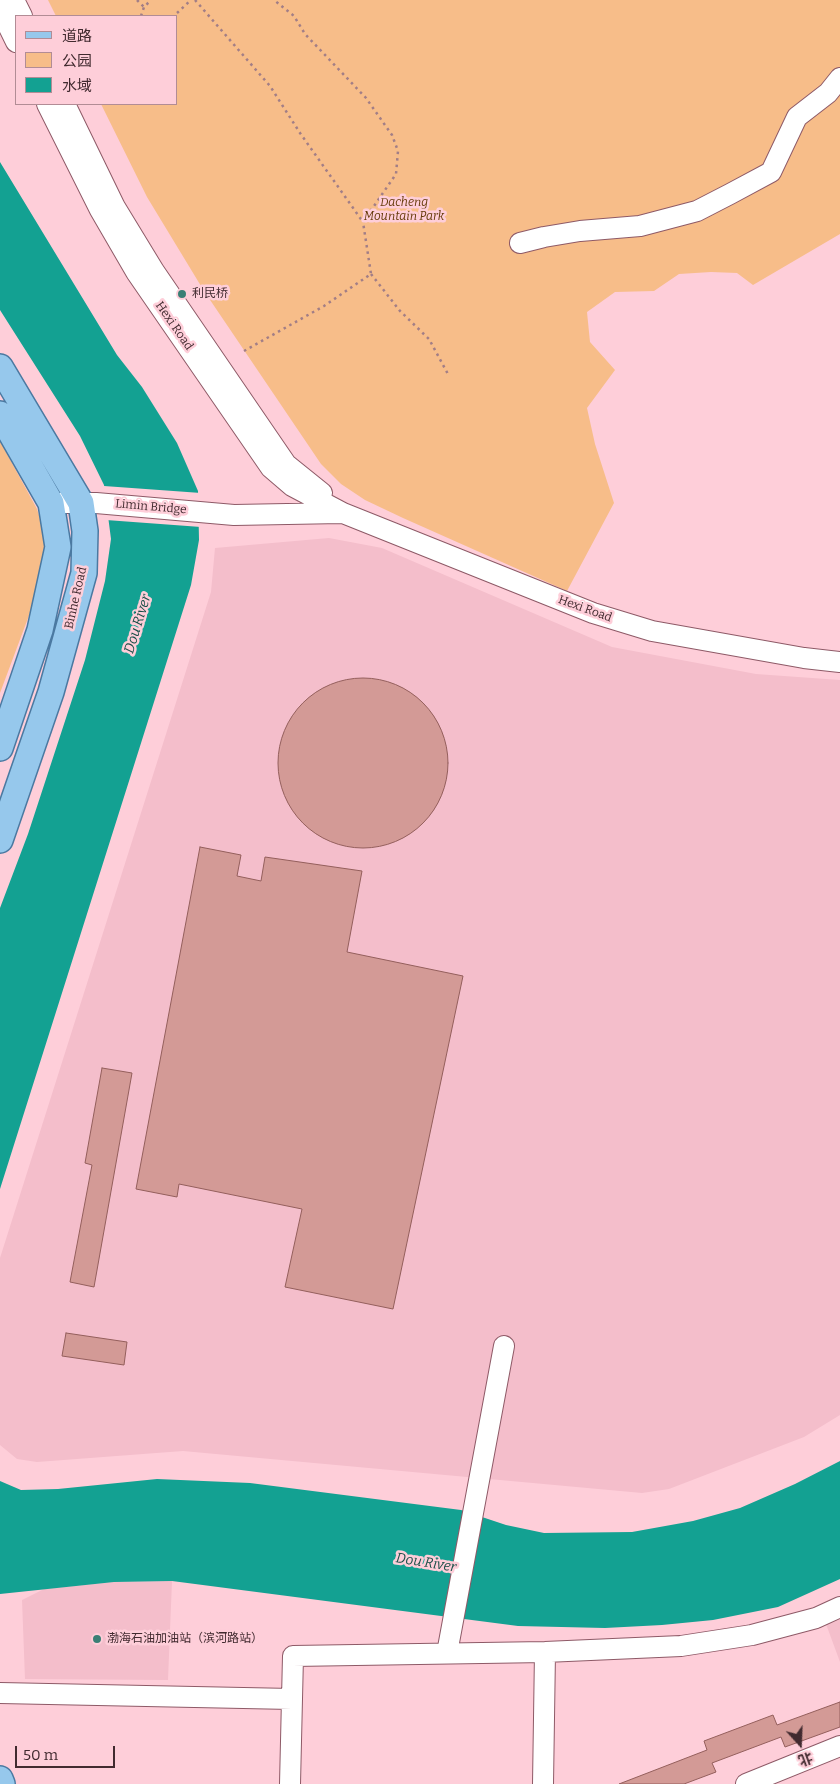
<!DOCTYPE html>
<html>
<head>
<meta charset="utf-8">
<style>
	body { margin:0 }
	#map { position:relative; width:840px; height:1784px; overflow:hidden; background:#feced9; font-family:Bitter,"Noto Sans SC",serif }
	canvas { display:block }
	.legend { position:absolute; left:15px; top:15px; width:162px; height:90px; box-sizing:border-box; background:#feced9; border:1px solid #b28c95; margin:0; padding:6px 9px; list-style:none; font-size:15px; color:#412a2f }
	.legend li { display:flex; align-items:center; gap:10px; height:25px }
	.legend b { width:25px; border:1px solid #b28c95 }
	.north { position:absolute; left:775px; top:1719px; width:50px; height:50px; -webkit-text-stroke:4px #feced9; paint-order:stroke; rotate:160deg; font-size:14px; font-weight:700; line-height:20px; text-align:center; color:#412a2f }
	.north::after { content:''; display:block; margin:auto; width:18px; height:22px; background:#412a2f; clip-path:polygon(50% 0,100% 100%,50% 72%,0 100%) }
	.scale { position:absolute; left:15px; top:1746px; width:100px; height:22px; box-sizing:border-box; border:2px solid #412a2f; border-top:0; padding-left:6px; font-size:15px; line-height:18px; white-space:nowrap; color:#412a2f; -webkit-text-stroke:4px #feced9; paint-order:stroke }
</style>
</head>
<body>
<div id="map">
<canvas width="840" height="1784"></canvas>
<ul class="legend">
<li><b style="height:6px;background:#96c8ec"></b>道路</li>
<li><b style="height:14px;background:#f7bd89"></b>公园</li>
<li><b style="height:14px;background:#13a192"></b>水域</li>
</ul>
<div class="north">北</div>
<div class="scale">50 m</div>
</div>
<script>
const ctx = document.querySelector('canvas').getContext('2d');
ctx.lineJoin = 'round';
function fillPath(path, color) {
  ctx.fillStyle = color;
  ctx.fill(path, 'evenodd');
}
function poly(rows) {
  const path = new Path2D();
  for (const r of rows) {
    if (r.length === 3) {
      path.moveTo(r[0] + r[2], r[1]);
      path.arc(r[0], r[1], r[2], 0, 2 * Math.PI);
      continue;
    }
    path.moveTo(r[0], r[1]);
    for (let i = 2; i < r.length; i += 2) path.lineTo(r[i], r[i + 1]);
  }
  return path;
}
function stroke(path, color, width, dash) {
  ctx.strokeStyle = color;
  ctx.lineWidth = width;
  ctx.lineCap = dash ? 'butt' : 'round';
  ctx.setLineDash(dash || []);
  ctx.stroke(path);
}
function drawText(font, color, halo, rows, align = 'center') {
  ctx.font = font + ' Bitter,"Noto Sans SC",serif';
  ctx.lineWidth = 5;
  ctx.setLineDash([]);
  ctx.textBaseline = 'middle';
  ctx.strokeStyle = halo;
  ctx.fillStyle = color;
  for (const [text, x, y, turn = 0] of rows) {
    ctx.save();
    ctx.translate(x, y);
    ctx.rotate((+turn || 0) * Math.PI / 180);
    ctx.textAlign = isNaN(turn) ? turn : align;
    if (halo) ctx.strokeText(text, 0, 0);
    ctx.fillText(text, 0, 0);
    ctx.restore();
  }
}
const built = poly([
	[329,538,382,548,612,647,756,674,840,680,840,1415,804,1437,669,1489,642,1493,183,1451,37,1462,17,1459,0,1445,0,1258,211,592,215,548],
	[172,1581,168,1680,25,1679,22,1600,44,1589,114,1582],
	[840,1617,840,1662,826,1624]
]);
const green = poly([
	[48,0,840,0,840,234,753,285,737,273,711,272,679,274,654,291,615,292,587,312,590,342,615,370,587,408,595,444,614,503,567,591,403,518,365,500,341,484,321,464,204,291,147,197,101,104,176,104,176,16,56,16],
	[0,441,37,509,46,538,43,578,0,693]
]);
const water = poly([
	[0,162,117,355,142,387,177,443,198,491,199,540,191,585,0,1189,0,908,28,834,85,660,105,581,111,539,104,485,80,436,0,310],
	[840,1461,840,1579,778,1607,713,1620,662,1625,605,1628,518,1626,172,1581,114,1582,0,1594,0,1481,21,1490,58,1489,157,1479,250,1483,461,1510,506,1525,544,1533,632,1532,693,1521,740,1508,795,1484]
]);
const pier = poly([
	[104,486,201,493,201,527,106,520,103,500]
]);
const building = poly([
	[363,763,85],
	[200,847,241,855,237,876,261,881,265,857,362,871,347,952,463,976,393,1309,285,1287,302,1209,179,1184,177,1197,136,1189,200,847],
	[102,1068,132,1073,94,1287,70,1282,92,1165,85,1163,102,1068],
	[66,1333,127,1342,124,1365,62,1356,66,1333],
	[840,1702,840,1727,785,1747,781,1737,712,1763,716,1772,684,1784,619,1784,707,1750,704,1741,773,1715,777,1725,840,1702]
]);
const path = poly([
	[137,0,144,7],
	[195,0,270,86,300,133,363,222],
	[177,13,191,0],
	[141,16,144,7,151,0],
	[371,274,400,311,429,339,449,376],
	[244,351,324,306,371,274,363,222,396,174,398,151,392,135,366,98,305,34,294,16,274,0]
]);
const minor = poly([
	[14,0,22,16],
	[0,9,16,42],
	[47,104,100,210,136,272,271,468,292,486,343,513,593,613,652,631,804,658,840,662],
	[65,104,115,207,154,271,286,464,322,493],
	[520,243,544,237,580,231,640,226,697,211,730,194,771,172,797,117,828,93,840,78],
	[51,503,96,503,234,515,341,513],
	[447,1653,504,1346],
	[0,1693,292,1699],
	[290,1784,293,1656,545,1652,681,1646,752,1635,816,1618,840,1607],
	[543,1784,545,1652],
	[746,1784,840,1746]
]);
const major = poly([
	[0,367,81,503,85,531,84,573,51,692,0,840],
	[0,414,51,503,58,547,40,630,0,748],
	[0,1779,2,1784]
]);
const markers = [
	[182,294,5,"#3a7f75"],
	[97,1639,5,"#3a7f75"]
];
const parkNames = [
	["Dacheng",404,203],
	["Mountain Park",404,217]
];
const poiNames = [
	["利民桥",192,294],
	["渤海石油加油站（滨河路站）",107,1639]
];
const streetNames = [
	["Hexi Road",174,326,55],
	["Limin Bridge",151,507,5],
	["Binhe Road",76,598,-77],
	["Hexi Road",585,609,20]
];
const waterNames = [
	["Dou River",138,624,-73],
	["Dou River",426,1563,9]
];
fillPath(built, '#f4becb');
fillPath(green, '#f7bd89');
fillPath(water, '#13a192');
fillPath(pier, '#feced9');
fillPath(building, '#d39a96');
stroke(building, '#945f5c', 1);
stroke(minor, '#8e5a67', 22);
stroke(major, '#4b79a1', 28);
stroke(path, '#a27e86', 2.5, [2.5, 4]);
stroke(minor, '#fff', 20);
stroke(major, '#96c8ec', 25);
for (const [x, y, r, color] of markers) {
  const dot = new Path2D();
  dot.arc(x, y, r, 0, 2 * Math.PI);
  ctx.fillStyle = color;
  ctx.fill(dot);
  stroke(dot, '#feced9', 2);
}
drawText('italic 12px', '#653a09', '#feced9', parkNames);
drawText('12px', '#412a2f', '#feced9', poiNames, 'left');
drawText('12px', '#412a2f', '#feced9', streetNames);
drawText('italic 14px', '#1b4f48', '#feced9', waterNames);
</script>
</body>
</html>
